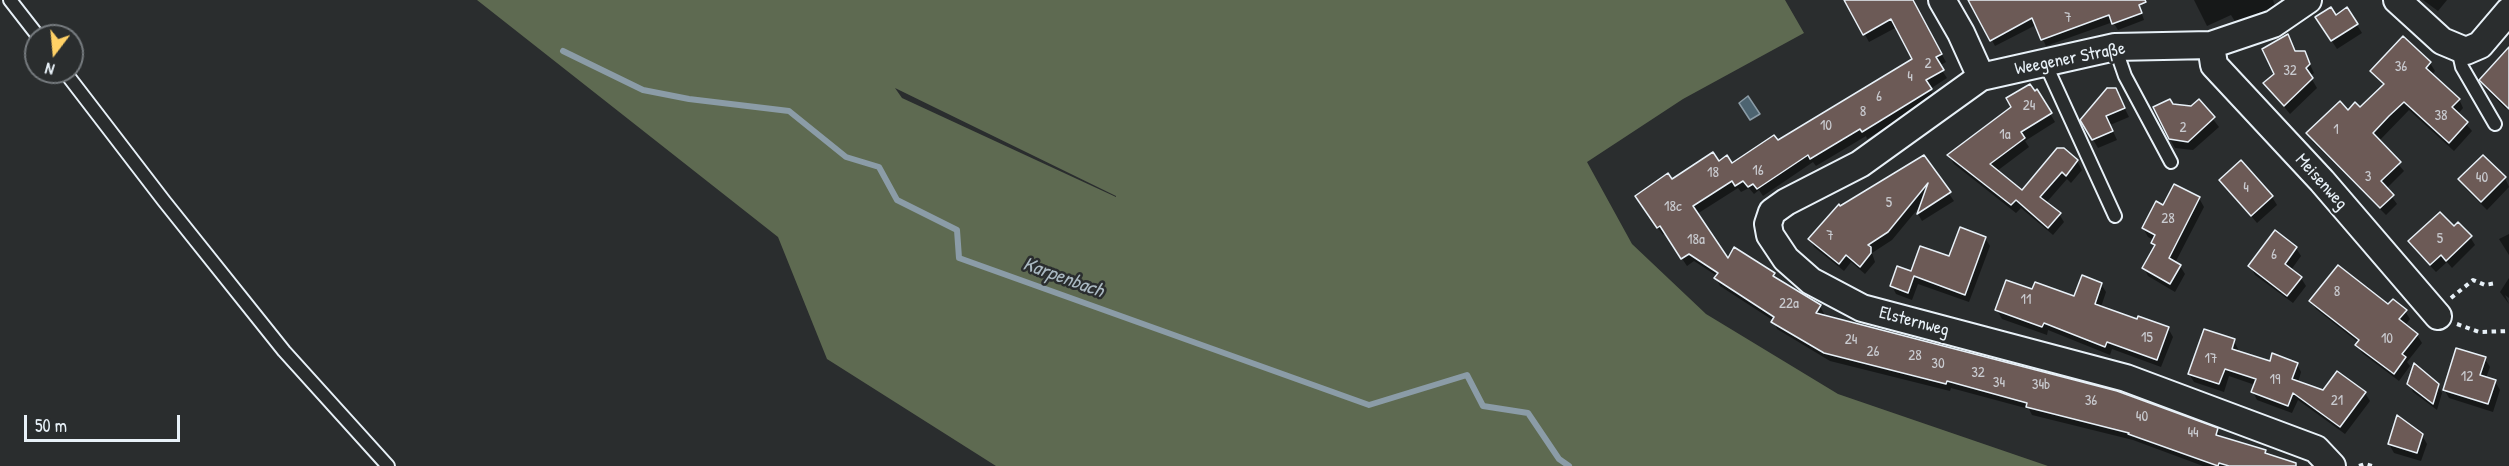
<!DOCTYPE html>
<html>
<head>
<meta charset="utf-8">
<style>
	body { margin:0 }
	#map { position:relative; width:2509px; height:466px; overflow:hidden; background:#2a2d2e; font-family:"Patrick Hand",sans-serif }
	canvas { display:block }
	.north { position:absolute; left:24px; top:24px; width:60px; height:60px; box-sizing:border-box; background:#2a2d2e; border:2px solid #767b7f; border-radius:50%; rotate:196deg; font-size:16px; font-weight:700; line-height:24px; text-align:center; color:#e8f1f8 }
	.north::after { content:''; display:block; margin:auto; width:21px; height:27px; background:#ffd166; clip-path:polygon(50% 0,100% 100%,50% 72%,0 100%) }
	.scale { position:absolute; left:24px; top:415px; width:156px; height:27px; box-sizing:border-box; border:3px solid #e8f1f8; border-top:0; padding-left:8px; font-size:18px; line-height:21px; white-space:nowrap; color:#e8f1f8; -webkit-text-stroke:4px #2a2d2e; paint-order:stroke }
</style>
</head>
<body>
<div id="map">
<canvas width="2509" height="466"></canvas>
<div class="north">N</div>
<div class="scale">50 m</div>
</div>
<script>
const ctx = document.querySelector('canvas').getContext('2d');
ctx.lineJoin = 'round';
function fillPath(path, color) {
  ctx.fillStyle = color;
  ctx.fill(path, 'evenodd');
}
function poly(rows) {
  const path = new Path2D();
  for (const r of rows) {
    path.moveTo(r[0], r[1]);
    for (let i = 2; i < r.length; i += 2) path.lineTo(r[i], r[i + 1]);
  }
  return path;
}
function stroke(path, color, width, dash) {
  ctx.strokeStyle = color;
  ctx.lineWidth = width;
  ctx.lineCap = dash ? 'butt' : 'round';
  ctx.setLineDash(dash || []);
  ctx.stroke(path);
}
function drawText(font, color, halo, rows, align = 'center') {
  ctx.font = font + ' "Patrick Hand",sans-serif';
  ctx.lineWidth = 5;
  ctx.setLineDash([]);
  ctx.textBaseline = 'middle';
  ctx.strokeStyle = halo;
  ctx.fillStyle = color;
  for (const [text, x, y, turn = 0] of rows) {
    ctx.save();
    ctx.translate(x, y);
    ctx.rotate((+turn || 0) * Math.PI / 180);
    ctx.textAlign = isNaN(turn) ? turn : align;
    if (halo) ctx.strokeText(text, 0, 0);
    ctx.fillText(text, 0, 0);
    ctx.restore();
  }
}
const green = poly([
	[477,0,1785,0,1804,33,1683,99,1587,162,1632,244,1706,314,1838,394,2048,466,996,466,827,359,778,237],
	[895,88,1116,196,1116,197,902,98]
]);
const water = poly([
	[1748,96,1760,114,1750,120,1739,103,1748,96]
]);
const shadow = poly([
	[1846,0,1888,0,1920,15,1946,62,1939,66,1947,78,1930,89,1935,97,1867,139,1866,136,1816,166,1813,162,1763,196,1759,190,1754,194,1749,188,1741,192,1738,188,1697,214,1728,260,1774,274,1777,280,1820,306,1824,314,1823,316,2217,430,2222,438,2252,446,2284,460,2287,466,2203,466,2133,440,2032,415,2029,409,1951,388,1950,391,1830,361,1777,329,1774,321,1720,286,1716,278,1717,276,1694,261,1687,266,1665,233,1663,235,1641,204,1672,181,1719,163,1731,165,1777,142,1914,59,1897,27,1869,42],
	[1970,0,2137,0,2144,20,2118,30,2113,22,2046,46,2036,25,1995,46],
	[2194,0,2273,0,2275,6,2236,23,2231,15,2207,26],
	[2423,0,2447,0,2438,11],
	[2357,25,2362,33,2337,49,2322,26],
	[2509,49,2509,106,2506,109,2486,89,2481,80],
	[2304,52,2314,73,2310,76,2317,88,2290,114,2265,83],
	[2430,63,2435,71,2432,75,2459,99,2463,108,2458,114,2472,131,2454,151,2409,110,2379,141,2404,171,2386,189,2397,204,2386,215,2313,142,2308,133,2348,112,2360,109,2384,86,2372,71],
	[2037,91,2055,122,2025,141,2029,147,1997,171,2022,192,2064,149,2077,161,2082,170,2071,183,2067,179,2046,203,2059,214,2064,222,2053,235,2021,208,2016,213,1954,164,1949,156],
	[2120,99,2129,117,2110,125,2117,140,2098,148,2082,121],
	[2199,101,2219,127,2193,150,2175,148,2170,139,2172,105,2191,108],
	[1923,157,1954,201,1922,221,1918,214,1921,205,1892,240,1872,253,1875,262,1865,274,1851,262,1844,271,1814,247,1810,239,1840,208],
	[2505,178,2509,187,2487,210,2465,188,2460,180],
	[2221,180,2272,197,2277,205,2257,223],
	[2199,198,2204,207,2175,263,2180,266,2185,274,2175,292,2148,276,2144,268,2155,248,2152,243,2154,240,2148,237,2143,228],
	[2454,228,2470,237,2475,245,2452,268,2447,262,2436,272,2415,250,2410,241],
	[2509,234,2509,255,2499,239],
	[1985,238,1990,246,1969,302,1918,284,1912,300,1896,294,1892,286,1950,258],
	[2296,248,2301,256,2291,270,2301,278,2306,286,2293,303,2255,275,2250,266],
	[2509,278,2509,298,2505,295,2509,304,2500,292],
	[2101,284,2106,292,2101,307,2137,321,2168,328,2173,337,2161,367,2112,349,2110,355,2048,330,2047,335,2002,319,1997,310,2033,291,2075,298],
	[2311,301,2388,307,2405,311,2410,319,2405,326,2417,335,2422,343,2407,362,2410,366,2399,381,2362,353,2357,345,2359,343,2316,309],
	[2234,341,2238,349,2237,352,2270,363,2297,364,2301,372,2298,383,2324,392,2365,393,2370,401,2345,434,2298,400,2292,413,2257,400,2253,392,2255,385,2229,376,2224,392,2194,382,2189,374],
	[2485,359,2490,367,2486,378,2495,381,2500,390,2493,412,2449,398,2444,389],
	[2409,384,2438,385,2442,393,2437,410,2413,392],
	[2422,435,2427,444,2421,461,2394,453,2389,444]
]);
const stream = poly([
	[563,51,643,90,689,99,789,111,846,157,879,167,897,200,957,230,959,258,1369,405,1467,375,1483,406,1528,413,1559,459,1569,466]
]);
const building = poly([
	[1844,0,1913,0,1942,54,1936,57,1944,70,1926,80,1932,89,1862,132,1860,129,1810,159,1808,155,1757,189,1753,184,1748,187,1743,181,1735,186,1732,181,1693,206,1728,258,1734,247,1775,273,1773,276,1821,305,1816,313,2117,391,2218,428,2216,435,2266,450,2265,453,2296,463,2296,466,2229,466,2219,463,2218,466,2128,434,2129,433,2026,407,2027,403,1947,381,1946,384,1824,353,1771,322,1774,317,1714,278,1718,273,1689,254,1681,259,1660,226,1657,228,1635,196,1668,173,1672,179,1713,152,1719,161,1727,155,1732,163,1774,135,1778,140,1912,59,1891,19,1863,35,1844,0],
	[1968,0,2145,0,2146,2,2139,5,2142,13,2112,24,2109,15,2041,40,2032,18,1990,41,1968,0],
	[2331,7,2336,15,2347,7,2358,24,2331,41,2315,17,2331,7],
	[2288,34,2295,51,2305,51,2310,64,2306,68,2313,78,2284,106,2263,83,2274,74,2262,49,2288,34],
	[2403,36,2431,62,2426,68,2460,99,2452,107,2468,122,2449,143,2404,102,2389,116,2373,133,2401,162,2381,181,2394,195,2380,208,2306,133,2340,101,2348,110,2355,102,2360,107,2384,84,2370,71,2403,36],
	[2509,47,2509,109,2479,80,2509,47],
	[2030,84,2035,91,2037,89,2052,113,2021,132,2025,138,1990,164,2022,190,2057,148,2064,148,2078,160,2066,176,2062,172,2040,197,2061,213,2048,228,2016,200,2011,205,1947,155,2011,107,2006,98,2030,84],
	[2107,88,2116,88,2125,108,2106,116,2113,131,2092,140,2080,120,2107,88],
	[2170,99,2173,104,2191,106,2199,99,2215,117,2188,142,2169,139,2153,107,2170,99],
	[1924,155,1951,192,1917,214,1928,183,1888,232,1868,245,1871,247,1871,253,1860,267,1846,255,1839,264,1808,239,1839,204,1840,206,1924,155],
	[2483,155,2506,177,2481,202,2458,179,2483,155],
	[2241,160,2273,196,2251,216,2219,180,2241,160],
	[2174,184,2200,197,2169,258,2181,265,2170,284,2142,268,2155,245,2151,243,2155,235,2142,228,2156,201,2163,205,2174,184],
	[2440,212,2454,226,2458,222,2472,236,2446,261,2441,255,2430,265,2408,241,2440,212],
	[1960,227,1986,237,1965,295,1914,276,1908,293,1890,286,1897,266,1911,271,1920,246,1949,256,1960,227],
	[2275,230,2297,247,2285,264,2302,277,2287,296,2248,266,2275,230],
	[2338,265,2388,304,2393,299,2407,310,2399,319,2418,334,2402,354,2406,357,2394,374,2355,345,2359,340,2309,301,2338,265],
	[2082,275,2102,283,2095,304,2137,319,2138,316,2169,327,2157,360,2107,342,2105,347,2044,323,2042,327,1995,310,2006,280,2032,289,2035,282,2074,296,2082,275],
	[2204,329,2235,339,2232,349,2270,361,2272,353,2298,363,2292,379,2323,390,2337,371,2366,392,2340,427,2293,393,2288,406,2251,392,2256,379,2225,369,2219,384,2188,374,2204,329],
	[2456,348,2486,357,2480,375,2496,380,2488,404,2443,390,2456,348],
	[2414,363,2439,384,2433,404,2407,384,2414,363],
	[2397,415,2423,434,2417,453,2388,444,2397,415]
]);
const path = poly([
	[2451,298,2473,280,2485,285,2496,283],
	[2457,324,2479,332,2509,331],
	[2359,466,2365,464,2372,466]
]);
const service = poly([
	[10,0,38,36],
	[2115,47,2125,76,2171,162],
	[2458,49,2462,67,2495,124],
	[2045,63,2115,216],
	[65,72,164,201,284,351,388,466]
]);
const minor = poly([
	[1942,0,1961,33,1981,77],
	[2308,0,2273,24,2211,45,2115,47,1981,77,1860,164,1786,202,1772,212,1768,224,1770,235,1786,259,1811,281,1862,308,2126,378,2316,449,2332,466],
	[2397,0,2442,41,2466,51,2480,45,2509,11],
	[2211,45,2214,65,2322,181,2438,316]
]);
const numberNames = [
	["7",2068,18],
	["2",1928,64],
	["36",2401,67],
	["32",2290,71],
	["4",1910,77],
	["6",1879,97],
	["24",2029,106],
	["8",1863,112],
	["38",2441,116],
	["10",1826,126],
	["2",2183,128],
	["1",2336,130],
	["1a",2005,135],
	["16",1758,171],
	["18",1713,173],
	["3",2368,177],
	["40",2482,178],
	["4",2246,188],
	["5",1889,203],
	["18c",1673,207],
	["28",2168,219],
	["7",1830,236],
	["5",2440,239],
	["18a",1696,240],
	["6",2274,255],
	["8",2337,292],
	["11",2026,300],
	["22a",1789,304],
	["15",2147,338],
	["10",2387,339],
	["24",1851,340],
	["26",1873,352],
	["28",1915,356],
	["17",2211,359],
	["30",1938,364],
	["32",1978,373],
	["12",2467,377],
	["19",2275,380],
	["34",1999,383],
	["34b",2041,385],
	["36",2091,401],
	["21",2337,401],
	["40",2142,417],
	["44",2193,433]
];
const streetNames = [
	["Weegener Straße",2070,59,-11],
	["Meisenweg",2321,182,48],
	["Elsternweg",1914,322,15]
];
const waterNames = [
	["Karpenbach",1063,278,20]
];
fillPath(green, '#5e6a51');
fillPath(water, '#4d6471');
stroke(water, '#8b9ca7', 1.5);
fillPath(shadow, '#0007');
stroke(stream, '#8b9ca7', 6);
fillPath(building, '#6c5a56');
stroke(building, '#e8f1f8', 1.5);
stroke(service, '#e8f1f8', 16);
stroke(minor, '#e8f1f8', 30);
stroke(path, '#e8f1f8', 4, [4.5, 4.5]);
stroke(service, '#2a2d2e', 12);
stroke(minor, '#2a2d2e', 26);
drawText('15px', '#c9cbd0', null, numberNames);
drawText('18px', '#e8f1f8', '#2a2d2e', streetNames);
drawText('italic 20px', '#aab9c2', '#2a2d2e', waterNames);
</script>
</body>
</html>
